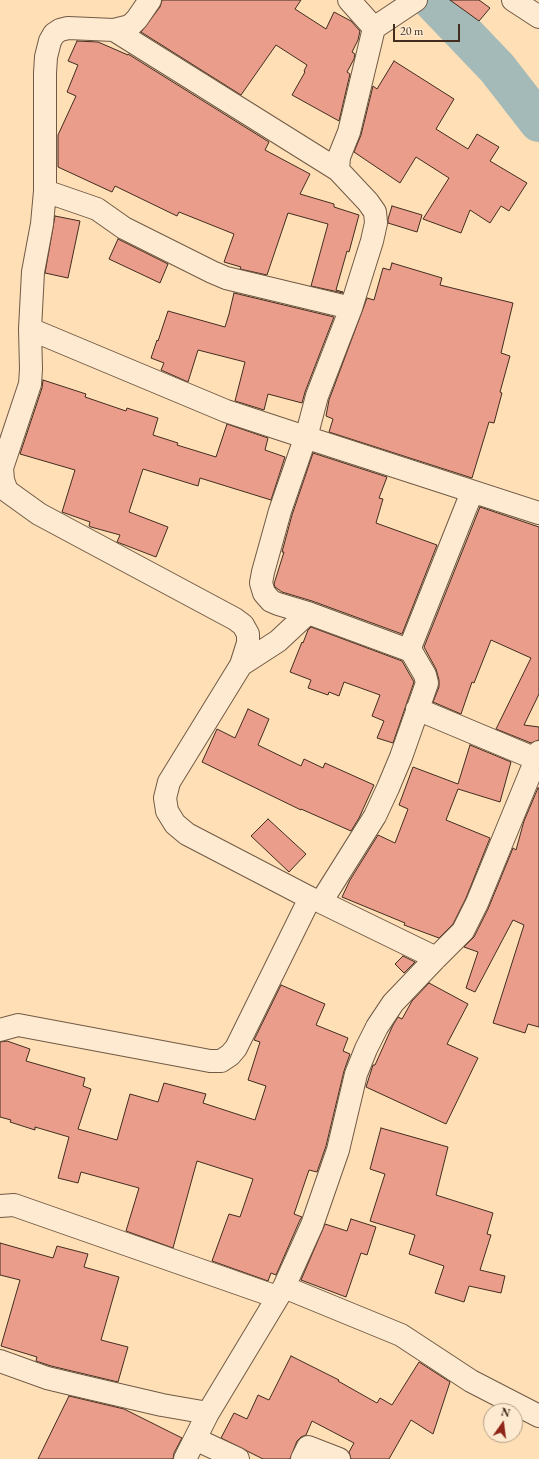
<!DOCTYPE html>
<html>
<head>
<meta charset="utf-8">
<style>
	body { margin:0 }
	#map { position:relative; width:539px; height:1459px; overflow:hidden; background:#fedfb6; font-family:"EB Garamond",serif }
	canvas { display:block }
	.north { position:absolute; left:483px; top:1403px; width:40px; height:40px; box-sizing:border-box; background:#feead0; border:1px solid #b39e89; border-radius:50%; rotate:14deg; font-size:11px; font-weight:700; line-height:16px; text-align:center; color:#422d1f }
	.north::after { content:''; display:block; margin:auto; width:14px; height:18px; background:#8f2418; clip-path:polygon(50% 0,100% 100%,50% 72%,0 100%) }
	.scale { position:absolute; left:393px; top:24px; width:67px; height:18px; box-sizing:border-box; border:2px solid #422d1f; border-top:0; padding-left:5px; font-size:12px; line-height:14px; white-space:nowrap; color:#422d1f; -webkit-text-stroke:3px #feead0; paint-order:stroke }
</style>
</head>
<body>
<div id="map">
<canvas width="539" height="1459"></canvas>
<div class="north">N</div>
<div class="scale">20 m</div>
</div>
<script>
const ctx = document.querySelector('canvas').getContext('2d');
ctx.lineJoin = 'round';
function poly(rows) {
  const path = new Path2D();
  for (const r of rows) {
    path.moveTo(r[0], r[1]);
    for (let i = 2; i < r.length; i += 2) path.lineTo(r[i], r[i + 1]);
  }
  return path;
}
function stroke(path, color, width, dash) {
  ctx.strokeStyle = color;
  ctx.lineWidth = width;
  ctx.lineCap = dash ? 'butt' : 'round';
  ctx.setLineDash(dash || []);
  ctx.stroke(path);
}
function fillPath(path, color) {
  ctx.fillStyle = color;
  ctx.fill(path, 'evenodd');
}
const river = poly([
	[432,0,497,68,539,122]
]);
const building = poly([
	[162,0,301,0,295,9,326,29,334,12,351,21,360,31,358,40,352,52,355,54,354,59,347,72,350,74,339,121,292,95,305,72,304,71,307,65,276,45,241,95,141,32,160,7,162,0],
	[450,0,479,0,490,8,479,21,450,0],
	[77,41,98,42,128,55,128,54,269,142,265,150,310,174,300,194,334,204,334,207,359,215,349,252,347,251,336,290,343,292,343,293,311,286,328,224,288,213,267,275,240,269,241,267,224,262,234,234,179,212,177,216,115,186,112,192,58,167,58,135,76,96,67,92,78,65,68,61,77,41],
	[394,61,454,99,436,129,468,149,477,134,499,147,490,161,527,183,509,211,501,206,490,223,470,210,461,233,423,219,449,178,416,157,400,183,354,152,361,135,373,86,377,89,394,61],
	[392,206,422,215,417,232,388,223,388,219,392,206],
	[55,216,80,221,68,278,45,273,55,216],
	[118,239,168,264,160,283,109,259,118,239],
	[392,263,442,278,440,285,513,303,501,353,510,356,500,392,502,393,494,423,489,422,472,478,329,432,333,419,326,416,329,400,367,298,374,300,383,268,390,270,392,263],
	[234,293,334,317,305,392,302,403,268,394,264,410,235,401,245,362,198,350,188,382,161,370,164,363,151,358,157,340,158,341,168,311,225,327,229,314,234,293],
	[43,380,86,394,85,397,126,411,127,408,158,418,153,435,178,443,177,445,216,457,227,424,268,438,265,450,285,457,271,500,200,478,198,486,143,469,129,512,168,527,156,557,117,542,120,535,91,527,89,526,90,522,62,512,75,470,20,454,42,388,43,380],
	[313,453,387,477,379,498,383,499,376,523,437,545,402,634,312,601,282,592,275,587,274,584,284,552,282,552,292,515,313,453],
	[480,507,539,527,539,694,524,725,539,727,539,740,531,743,496,729,531,658,491,640,474,683,472,682,461,714,433,702,439,687,439,680,436,669,424,647,480,507],
	[311,627,402,661,414,682,393,743,377,738,384,721,372,716,380,695,344,682,339,696,329,692,328,695,308,688,311,680,290,672,302,642,303,643,308,630,311,627],
	[248,709,269,719,258,745,301,766,304,759,323,768,325,763,374,785,359,818,351,831,301,809,301,810,202,762,217,729,235,738,248,709],
	[470,745,511,762,500,802,458,789,446,820,490,838,466,898,453,924,439,938,404,925,405,923,342,897,350,880,378,835,395,843,408,809,399,805,413,767,458,784,470,745],
	[538,788,539,788,539,1027,528,1024,525,1033,493,1023,524,925,513,920,475,992,466,988,478,952,464,947,474,937,488,909,513,848,516,850,524,821,538,788],
	[268,819,306,854,289,872,251,836,268,819],
	[403,956,415,962,404,973,395,964,403,956],
	[429,983,468,1004,447,1044,478,1058,446,1124,366,1087,373,1065,375,1065,393,1025,398,1017,402,1019,412,1001,429,983],
	[281,985,325,1004,316,1025,348,1038,343,1051,350,1054,344,1071,326,1146,317,1172,309,1170,294,1214,302,1217,300,1220,276,1275,271,1273,268,1281,212,1261,229,1214,240,1217,253,1179,197,1161,173,1248,126,1231,139,1188,81,1172,78,1183,58,1178,69,1137,35,1127,35,1130,10,1122,11,1120,0,1117,0,1042,7,1041,30,1049,26,1061,85,1078,83,1086,91,1089,78,1129,117,1140,130,1094,158,1102,164,1083,206,1094,203,1103,255,1120,266,1086,248,1080,260,1042,254,1040,281,985],
	[381,1128,448,1147,436,1195,493,1213,487,1234,491,1235,480,1270,505,1276,501,1293,469,1286,464,1302,435,1293,444,1266,409,1254,415,1235,370,1221,385,1174,370,1169,381,1128],
	[351,1219,376,1227,367,1255,361,1253,346,1297,301,1280,325,1224,347,1231,351,1219],
	[0,1243,53,1258,57,1246,88,1254,84,1267,119,1277,101,1340,128,1347,118,1382,51,1366,36,1361,37,1357,1,1346,20,1280,0,1275,0,1243],
	[291,1356,339,1380,338,1381,377,1403,380,1398,392,1405,419,1362,450,1382,433,1434,411,1420,389,1459,351,1459,349,1452,354,1443,312,1421,306,1435,301,1437,297,1441,290,1459,263,1459,221,1438,234,1413,247,1419,258,1395,269,1400,291,1356],
	[69,1396,124,1409,182,1438,174,1453,173,1459,38,1459,69,1396]
]);
const minor = poly([
	[150,0,137,19,130,26,114,30,68,28,60,30,54,34,50,41,46,57,45,73,45,191,42,224,33,272,30,329,31,369,30,384,2,468,3,480,7,491,39,514,235,619,243,625,248,634,248,643,241,665,169,782,165,798,167,811,175,824,187,834,310,898,321,902,436,958],
	[349,0,374,28],
	[416,0,374,28,349,132,339,157,338,170,368,202,375,212,376,223,372,241,351,308,317,396,308,430,310,436,314,440,539,513],
	[513,0,539,17],
	[114,30,338,170],
	[45,191,97,209,124,228,212,272,226,278,351,308],
	[30,329,226,411,305,437],
	[308,430,280,511,263,572,261,583,264,593,271,601,278,604,308,613,411,651],
	[241,665,278,641,308,613],
	[417,709,536,759],
	[321,902,375,816,388,788,401,757,427,683,425,675,411,651,411,645,472,492],
	[0,1030,18,1025,210,1061,221,1061,230,1055,236,1048,310,898],
	[0,1206,14,1205,277,1297],
	[284,1287,401,1335,471,1381,539,1416],
	[0,1361,47,1378,72,1384,162,1405,208,1413],
	[195,1439,238,1459],
	[185,1459,208,1413,284,1287,312,1225,338,1150,356,1074,366,1049,377,1027,393,1003,436,958,463,931,477,903,539,752],
	[302,1459,308,1447,339,1459]
]);
stroke(river, '#a4bab8', 40);
fillPath(building, '#ea9d8a');
stroke(building, '#422d1f', 1);
stroke(minor, '#715a45', 24);
stroke(minor, '#feead0', 22);
</script>
</body>
</html>
